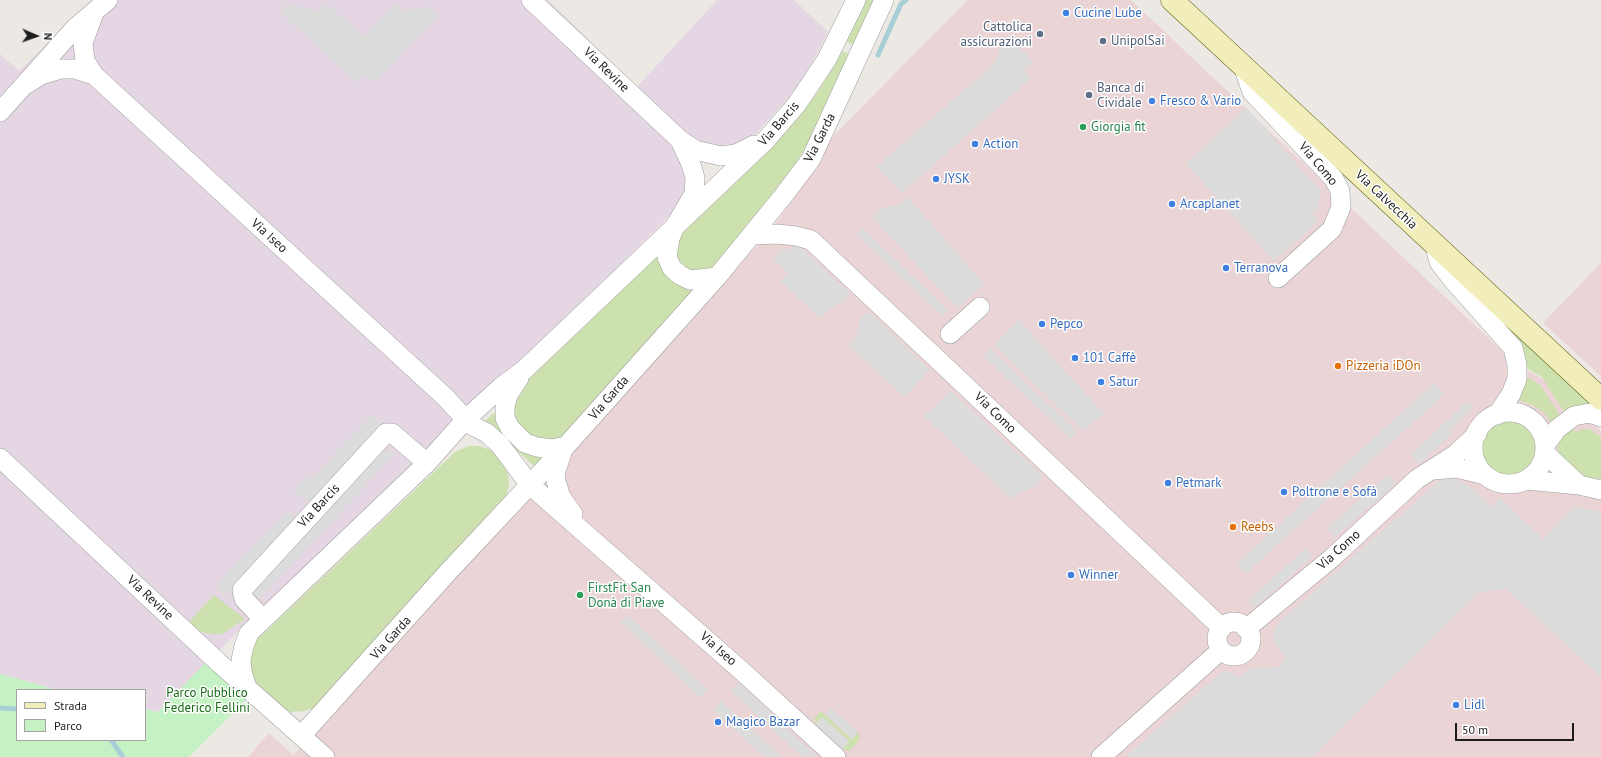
<!DOCTYPE html>
<html>
<head>
<meta charset="utf-8">
<style>
	body { margin:0 }
	#map { position:relative; width:1601px; height:757px; overflow:hidden; background:#ece8e3; font-family:"PT Sans",sans-serif }
	canvas { display:block }
	.legend { position:absolute; left:16px; top:689px; width:130px; height:52px; box-sizing:border-box; background:#fff; border:1px solid #a4a4a4; margin:0; padding:5px 7px; list-style:none; font-size:12px; color:#1c1c1c }
	.legend li { display:flex; align-items:center; gap:8px; height:20px }
	.legend b { width:20px; border:1px solid #a4a4a4 }
	.north { position:absolute; left:16px; top:16px; width:40px; height:40px; -webkit-text-stroke:3px #fff; paint-order:stroke; rotate:92deg; font-size:11px; font-weight:700; line-height:16px; text-align:center; color:#1c1c1c }
	.north::after { content:''; display:block; margin:auto; width:14px; height:18px; background:#1c1c1c; clip-path:polygon(50% 0,100% 100%,50% 72%,0 100%) }
	.scale { position:absolute; left:1455px; top:723px; width:119px; height:18px; box-sizing:border-box; border:2px solid #1c1c1c; border-top:0; padding-left:5px; font-size:12px; line-height:14px; white-space:nowrap; color:#1c1c1c; -webkit-text-stroke:3px #fff; paint-order:stroke }
</style>
</head>
<body>
<div id="map">
<canvas width="1601" height="757"></canvas>
<ul class="legend">
<li><b style="height:5px;background:#f1eebc"></b>Strada</li>
<li><b style="height:11px;background:#c5f2c4"></b>Parco</li>
</ul>
<div class="north">N</div>
<div class="scale">50 m</div>
</div>
<script>
const ctx = document.querySelector('canvas').getContext('2d');
ctx.lineJoin = 'round';
function fillPath(path, color) {
  ctx.fillStyle = color;
  ctx.fill(path, 'evenodd');
}
function poly(rows) {
  const path = new Path2D();
  for (const r of rows) {
    if (r.length === 3) {
      path.moveTo(r[0] + r[2], r[1]);
      path.arc(r[0], r[1], r[2], 0, 2 * Math.PI);
      continue;
    }
    path.moveTo(r[0], r[1]);
    for (let i = 2; i < r.length; i += 2) path.lineTo(r[i], r[i + 1]);
  }
  return path;
}
function stroke(path, color, width, dash) {
  ctx.strokeStyle = color;
  ctx.lineWidth = width;
  ctx.lineCap = dash ? 'butt' : 'round';
  ctx.setLineDash(dash || []);
  ctx.stroke(path);
}
function drawText(font, color, halo, rows, align = 'center') {
  ctx.font = font + ' "PT Sans",sans-serif';
  ctx.lineWidth = 3;
  ctx.setLineDash([]);
  ctx.textBaseline = 'middle';
  ctx.strokeStyle = halo;
  ctx.fillStyle = color;
  for (const [text, x, y, turn = 0] of rows) {
    ctx.save();
    ctx.translate(x, y);
    ctx.rotate((+turn || 0) * Math.PI / 180);
    ctx.textAlign = isNaN(turn) ? turn : align;
    if (halo) ctx.strokeText(text, 0, 0);
    ctx.fillText(text, 0, 0);
    ctx.restore();
  }
}
const commercial = poly([
	[968,0,1131,0,1517,365,1565,391,1599,429,1601,433,1601,757,248,757,269,733,293,755,310,738,771,230,811,174,832,137],
	[1601,263,1601,376,1543,323]
]);
const industrial = poly([
	[91,0,548,0,637,87,717,0,794,0,828,32,809,68,790,96,752,138,728,152,692,144,688,197,520,364,257,612,158,712,145,709,145,690,58,690,0,674,0,54,19,71]
]);
const grass = poly([
	[865,0,874,0,853,45,846,41],
	[843,51,849,54,815,130,796,164,714,267,611,386,560,438,546,443,535,441,515,425,513,398,522,386,774,144,816,95],
	[1491,311,1601,409,1566,413,1559,404,1542,377,1523,366],
	[1523,374,1540,385,1561,417,1553,425,1544,413,1537,407,1515,399],
	[496,411,544,456,535,467,485,421],
	[1510,448,29],
	[1569,426,1576,432,1583,429,1590,429,1601,437,1601,479,1582,476,1558,453,1559,438],
	[469,446,479,446,491,450,499,456,505,465,508,474,509,485,506,496,314,708,304,711,291,712,277,706,253,684,247,669,249,651,257,640,455,452],
	[214,595,245,619,222,634,212,634,201,632,189,622],
	[821,711,851,739,858,732,860,739,849,751,842,749,849,741,822,717,815,724,815,718]
]);
const park = poly([
	[208,660,247,699,189,757,0,757,0,674,58,690,17,690,17,740,145,740,145,709,158,712]
]);
const parking = poly([
	[287,4,320,11,327,4,364,36,396,4,404,11,429,6,438,15,375,82,366,75,357,83,280,12],
	[1010,37,1033,62,1024,70,1031,78,902,193,876,167,995,63,1002,43],
	[1246,107,1321,191,1318,208,1312,214,1319,221,1274,261,1186,164],
	[908,197,984,284,957,308,872,217,880,209,899,204],
	[862,228,948,310,942,316,856,234],
	[797,244,851,294,843,302,828,310,820,318,780,281,788,273,773,259,784,247,789,252],
	[869,312,930,370,904,397,848,345,856,336,860,319],
	[1019,320,1104,414,1083,431,994,345],
	[990,349,1078,432,1071,439,983,356],
	[1434,383,1444,395,1245,574,1237,563],
	[951,391,1043,477,1036,486,1010,498,924,416],
	[1468,401,1474,407,1449,431,1451,434,1420,464,1411,454],
	[372,415,383,425,310,504,293,490,306,477,310,480],
	[387,448,394,455,256,603,249,597],
	[1388,475,1396,484,1335,537,1327,528],
	[1452,478,1465,483,1473,489,1492,507,1500,498,1543,539,1574,506,1601,512,1601,677,1506,589,1478,593,1312,757,1125,757,1220,673,1225,671,1231,672,1241,677,1251,668,1278,667,1286,658,1277,648,1273,640,1273,634,1277,624,1438,482],
	[288,510,298,519,225,596,215,586],
	[1305,549,1312,557,1254,608,1248,600],
	[628,615,708,690,700,698,621,622],
	[739,683,818,757,802,757,731,691],
	[721,701,782,757,764,757,713,710],
	[831,708,858,732,852,739,825,714],
	[822,717,849,741,843,749,815,724]
]);
const stream = poly([
	[878,55,901,4,906,0],
	[0,708,17,709],
	[111,740,123,757]
]);
const street = poly([
	[531,0,680,140,695,150,721,156,736,154,754,145],
	[94,13,83,43,85,61,94,75],
	[1243,66,1252,92,1334,179,1340,191,1341,207,1332,229,1278,278],
	[25,85,41,75,61,69,74,69,94,75,445,397,471,425,487,433,500,445,530,485,743,672,836,757],
	[0,112,75,28,108,0],
	[680,140,691,164,695,178,694,194,675,226,670,238,667,257,672,268,680,275,690,280,717,277],
	[752,235,777,234,796,236,811,240,1222,628],
	[1435,246,1439,262,1452,279,1513,348,1517,365,1517,379,1511,394,1497,415],
	[950,334,980,307],
	[519,378,508,395,505,407,505,418,510,428,525,443,537,447,552,449,566,446],
	[1509,448,36],
	[1545,445,1557,429,1574,416,1589,413,1601,417],
	[562,453,555,473,556,481,561,497,573,514],
	[1545,453,1579,485],
	[0,458,219,663,325,757],
	[1434,470,1457,468,1485,475],
	[1526,480,1579,485,1601,490],
	[263,619,244,599,242,590,386,433,392,433,427,463],
	[1234,639,17],
	[1246,629,1333,557,1417,479,1456,454,1477,434],
	[246,685,242,671,241,660,244,646,249,633,427,463,466,419,501,387,524,370,765,141,797,104,827,59,856,0],
	[302,735,449,571,566,446,717,277,784,195,811,159,884,0],
	[1101,757,1221,650]
]);
const secondary = poly([
	[1172,0,1601,399]
]);
const markers = [
	[1066,13,4,"#3f7fe0"],
	[1040,34,4,"#5c6f8a"],
	[1103,41,4,"#5c6f8a"],
	[1089,95,4,"#5c6f8a"],
	[1152,101,4,"#3f7fe0"],
	[1083,127,4,"#2e9e5b"],
	[975,144,4,"#3f7fe0"],
	[936,179,4,"#3f7fe0"],
	[1172,204,4,"#3f7fe0"],
	[1226,268,4,"#3f7fe0"],
	[1042,324,4,"#3f7fe0"],
	[1075,358,4,"#3f7fe0"],
	[1338,366,4,"#e8710a"],
	[1101,382,4,"#3f7fe0"],
	[1168,483,4,"#3f7fe0"],
	[1284,492,4,"#3f7fe0"],
	[1233,527,4,"#e8710a"],
	[1071,575,4,"#3f7fe0"],
	[580,595,4,"#2e9e5b"],
	[1456,705,4,"#3f7fe0"],
	[718,722,4,"#3f7fe0"]
];
const shopNames = [
	["Cucine Lube",1074,13],
	["Fresco & Vario",1160,101],
	["Action",983,144],
	["JYSK",944,179],
	["Arcaplanet",1180,204],
	["Terranova",1234,268],
	["Pepco",1050,324],
	["101 Caffè",1083,358],
	["Satur",1109,382],
	["Petmark",1176,483],
	["Poltrone e Sofà",1292,492],
	["Winner",1079,575],
	["Lidl",1464,705],
	["Magico Bazar",726,722]
];
const serviceNames = [
	["Cattolica",1032,27,"right"],
	["assicurazioni",1032,42,"right"],
	["UnipolSai",1111,41],
	["Banca di",1097,88],
	["Cividale",1097,103]
];
const streetNames = [
	["Via Revine",606,70,44],
	["Via Barcis",779,124,-49],
	["Via Garda",820,138,-63],
	["Via Como",1318,164,50],
	["Via Calvecchia",1386,200,43],
	["Via Iseo",269,236,42],
	["Via Garda",609,398,-49],
	["Via Como",995,413,44],
	["Via Barcis",319,506,-47],
	["Via Como",1339,550,-42],
	["Via Revine",150,598,43],
	["Via Garda",391,638,-48],
	["Via Iseo",718,649,41]
];
const leisureNames = [
	["Giorgia fit",1091,127],
	["FirstFit San",588,588],
	["Donà di Piave",588,603]
];
const foodNames = [
	["Pizzeria iDOn",1346,366],
	["Reebs",1241,527]
];
const parkNames = [
	["Parco Pubblico",207,693],
	["Federico Fellini",207,708]
];
fillPath(commercial, '#ebd4d5');
fillPath(industrial, '#e4d6e3');
fillPath(grass, '#cce1ae');
fillPath(park, '#c5f2c4');
fillPath(parking, '#dcdcdc');
stroke(stream, '#a8cfd5', 5);
stroke(street, '#9d9d9d', 20);
stroke(secondary, '#636412', 23);
stroke(street, '#fff', 19);
stroke(secondary, '#f1eebc', 22);
for (const [x, y, r, color] of markers) {
  const dot = new Path2D();
  dot.arc(x, y, r, 0, 2 * Math.PI);
  ctx.fillStyle = color;
  ctx.fill(dot);
  stroke(dot, '#fff', 1.5);
}
drawText('13px', '#366cbe', '#fff', shopNames, 'left');
drawText('13px', '#4e5e75', '#fff', serviceNames, 'left');
drawText('13px', '#1c1c1c', '#fff', streetNames);
drawText('13px', '#27864d', '#fff', leisureNames, 'left');
drawText('13px', '#c56008', '#fff', foodNames, 'left');
drawText('13px', '#196c18', '#fff', parkNames);
</script>
</body>
</html>
